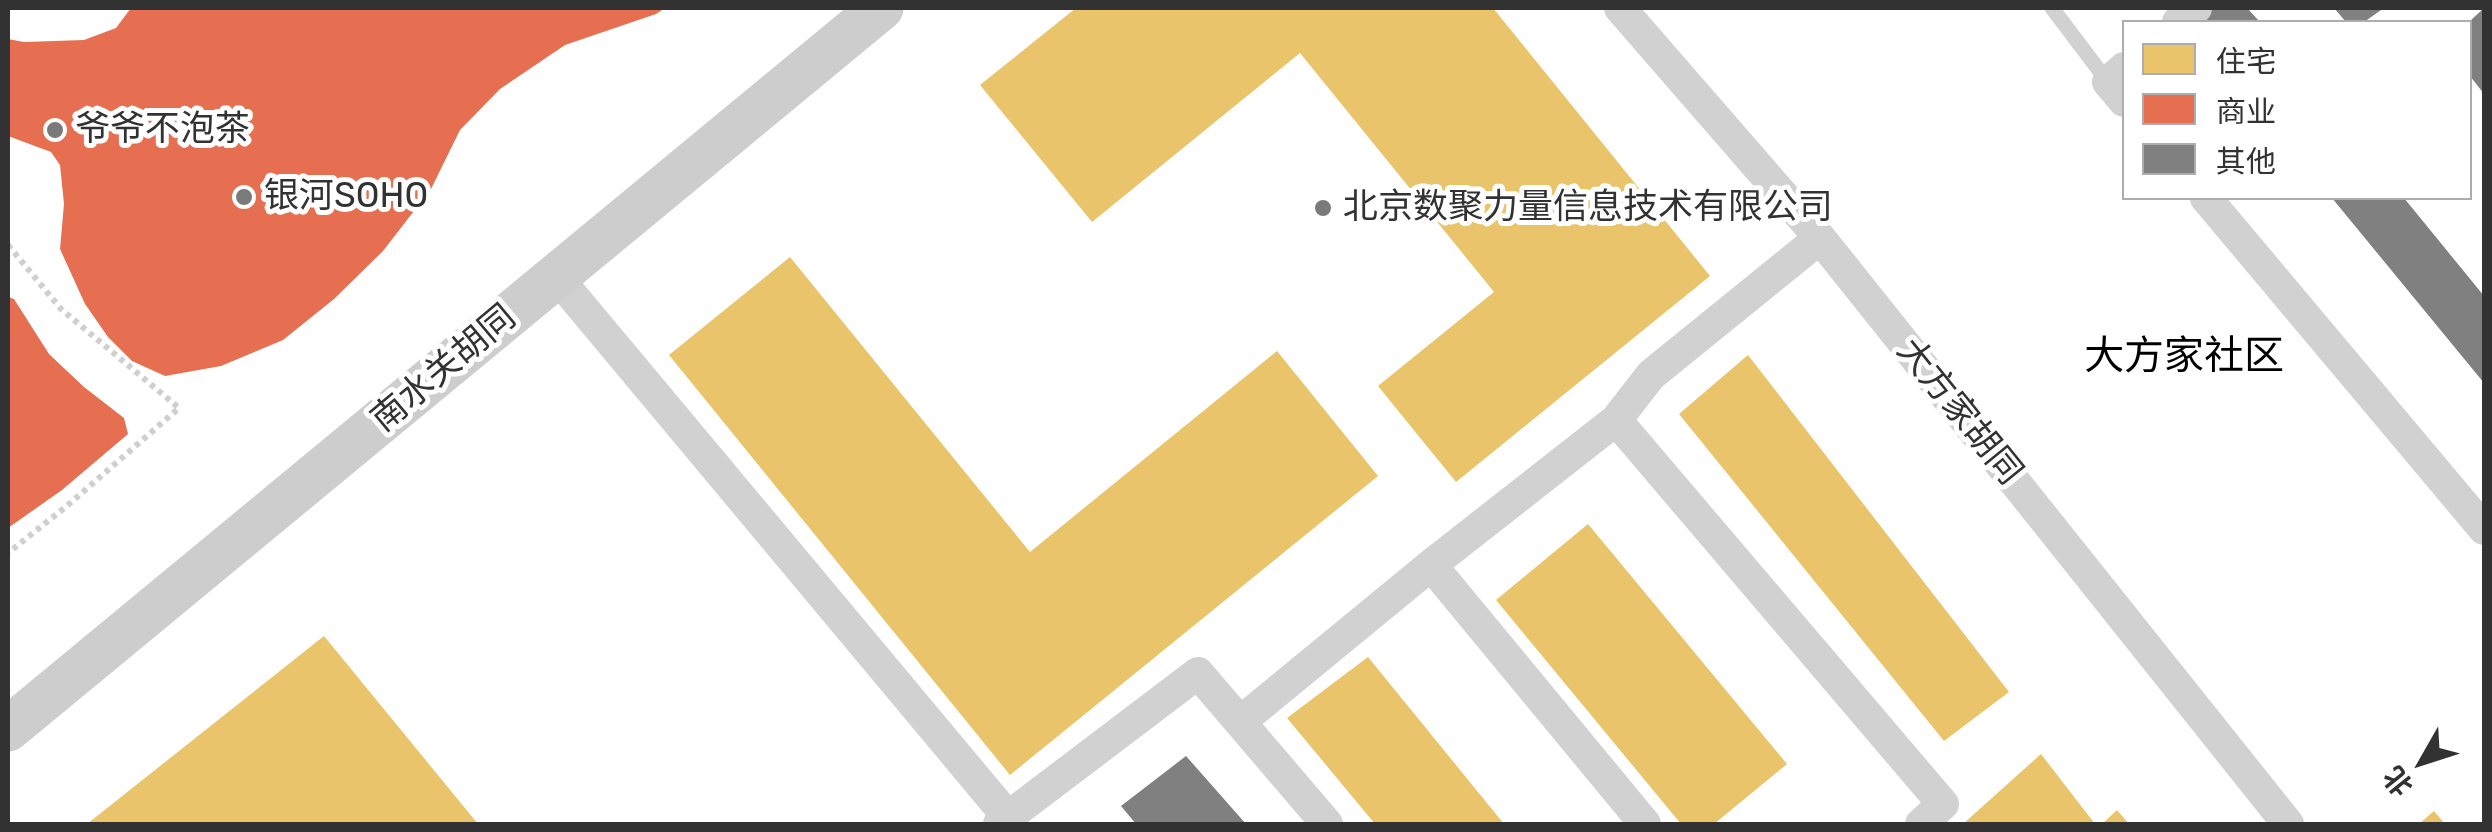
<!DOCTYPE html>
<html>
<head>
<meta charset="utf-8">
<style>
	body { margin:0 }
	#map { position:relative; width:2492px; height:832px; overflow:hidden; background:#fff; font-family:Rubik,"Noto Sans SC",sans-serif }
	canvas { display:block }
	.frame { position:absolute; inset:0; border:10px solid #323232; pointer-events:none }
	.legend { position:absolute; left:2122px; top:20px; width:350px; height:180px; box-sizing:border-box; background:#fff; border:2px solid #adadad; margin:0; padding:12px 18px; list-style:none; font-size:30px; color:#323232 }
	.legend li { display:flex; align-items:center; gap:20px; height:50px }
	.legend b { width:50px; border:2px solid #adadad }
	.north { position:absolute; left:2372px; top:712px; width:100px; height:100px; -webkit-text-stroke:8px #fff; paint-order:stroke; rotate:231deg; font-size:28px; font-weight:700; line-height:40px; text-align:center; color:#323232 }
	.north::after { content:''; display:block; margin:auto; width:35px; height:45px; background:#323232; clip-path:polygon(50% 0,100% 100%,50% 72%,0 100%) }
</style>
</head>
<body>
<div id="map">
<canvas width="2492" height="832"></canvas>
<div class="frame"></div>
<ul class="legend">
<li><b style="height:28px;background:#e9c46a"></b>住宅</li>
<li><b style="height:28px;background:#e76f51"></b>商业</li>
<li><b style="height:28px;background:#808080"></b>其他</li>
</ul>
<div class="north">北</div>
</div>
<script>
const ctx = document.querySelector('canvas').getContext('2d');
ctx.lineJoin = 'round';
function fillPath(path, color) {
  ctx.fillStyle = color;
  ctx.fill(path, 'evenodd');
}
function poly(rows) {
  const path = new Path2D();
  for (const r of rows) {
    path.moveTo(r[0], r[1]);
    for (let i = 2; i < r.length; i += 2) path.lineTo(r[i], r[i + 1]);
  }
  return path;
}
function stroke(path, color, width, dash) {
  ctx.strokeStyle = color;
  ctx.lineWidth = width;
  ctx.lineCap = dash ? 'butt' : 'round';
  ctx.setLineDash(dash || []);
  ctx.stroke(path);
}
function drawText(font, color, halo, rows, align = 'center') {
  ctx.font = font + ' Rubik,"Noto Sans SC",sans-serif';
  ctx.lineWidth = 10;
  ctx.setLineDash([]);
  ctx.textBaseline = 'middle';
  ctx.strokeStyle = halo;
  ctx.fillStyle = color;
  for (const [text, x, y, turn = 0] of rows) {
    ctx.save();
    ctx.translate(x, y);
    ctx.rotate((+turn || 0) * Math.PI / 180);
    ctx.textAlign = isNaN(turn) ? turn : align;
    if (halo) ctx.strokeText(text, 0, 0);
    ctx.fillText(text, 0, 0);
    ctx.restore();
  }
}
const homes = poly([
	[1076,8,1493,8,1710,276,1456,482,1378,386,1494,292,1300,53,1092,222,980,85],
	[790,257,1030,552,1277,351,1378,476,1010,775,669,355],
	[1748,355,2009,692,1944,741,1679,414],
	[1588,524,1787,764,1714,824,1681,824,1496,600],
	[324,636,478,824,87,824],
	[1368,657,1504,824,1375,824,1287,718],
	[2041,754,2095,824,1963,824],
	[2117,810,2129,824,2102,824],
	[2434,811,2445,824,2419,824]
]);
const shops = poly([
	[131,8,665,8,656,14,565,45,500,89,460,130,431,189,383,251,334,299,283,340,221,366,165,376,132,361,108,337,85,304,60,249,64,204,60,165,51,152,8,136,8,39,24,42,84,40,116,28],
	[8,297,14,299,49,354,84,387,124,418,128,434,62,490,8,528]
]);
const building = poly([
	[2194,8,2247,8,2260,22,2188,22],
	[2334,8,2384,8,2364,22,2346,22],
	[2484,8,2484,94,2470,76,2470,21],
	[2332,198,2404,198,2484,296,2484,383],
	[1186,756,1246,824,1136,824,1121,806]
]);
const path = poly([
	[8,245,61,309,179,408,68,505,8,553]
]);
const lane = poly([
	[2052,8,2108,82]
]);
const street = poly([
	[1620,8,1820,238,2288,824],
	[2178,22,2196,8],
	[2124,68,2108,82,2124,101],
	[2206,198,2484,529],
	[556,276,1008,817,999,824],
	[1616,420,1943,804,1921,824],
	[1431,565,1645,824],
	[1240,722,1431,565,1616,420,1651,375,1820,238],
	[1008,817,1198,673,1327,824]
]);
const secondary = poly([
	[8,729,881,8]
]);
const markers = [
	[55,130,10,"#7a7a7a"],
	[244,197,10,"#7a7a7a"],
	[1323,208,10,"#7a7a7a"]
];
const poiNames = [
	["爷爷不泡茶",75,130],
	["银河SOHO",264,197],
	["北京数聚力量信息技术有限公司",1343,208]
];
const streetNames = [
	["南水关胡同",444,369,-40],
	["大方家胡同",1959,412,51]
];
const quarterNames = [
	["大方家社区",2184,357]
];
fillPath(homes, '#e9c46a');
fillPath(shops, '#e76f51');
fillPath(building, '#808080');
stroke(path, '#cfcfcf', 6, [5, 5]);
stroke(lane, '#d1d1d1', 15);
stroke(street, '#d1d1d1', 32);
stroke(secondary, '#cdcdcd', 45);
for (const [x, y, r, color] of markers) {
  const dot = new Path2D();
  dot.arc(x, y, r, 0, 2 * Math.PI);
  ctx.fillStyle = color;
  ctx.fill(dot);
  stroke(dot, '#fff', 4);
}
drawText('35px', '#323232', '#fff', poiNames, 'left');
drawText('35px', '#323232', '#fff', streetNames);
drawText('40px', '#000', '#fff', quarterNames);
</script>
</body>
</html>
